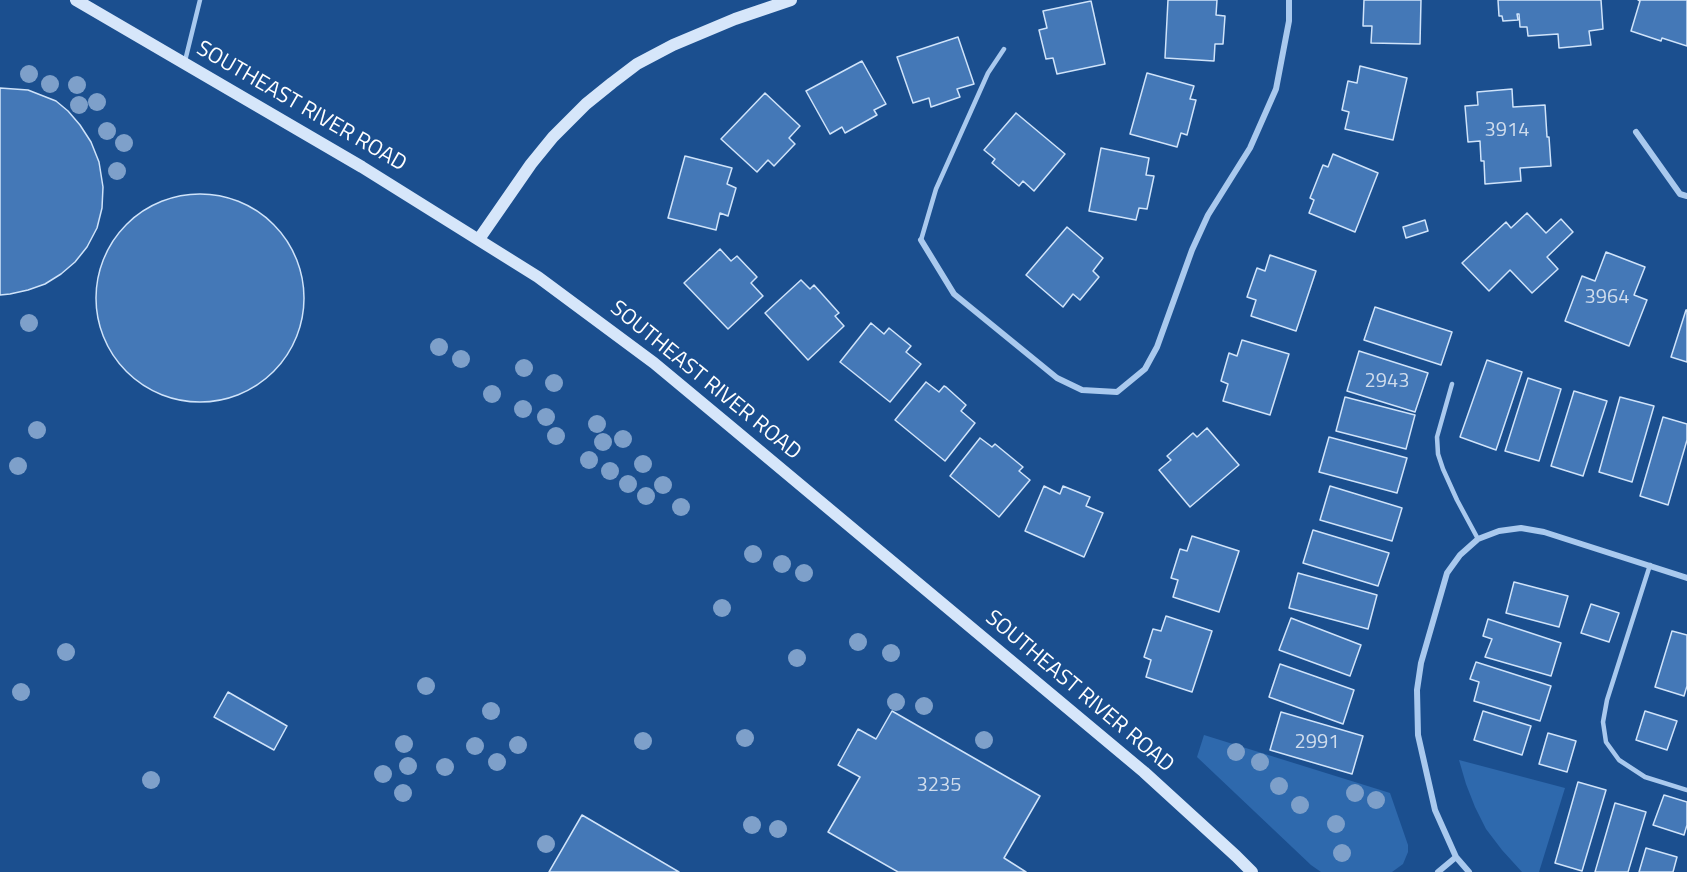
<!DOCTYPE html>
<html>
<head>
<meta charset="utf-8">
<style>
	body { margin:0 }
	canvas { display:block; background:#1b4f8f }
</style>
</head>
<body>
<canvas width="1687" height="872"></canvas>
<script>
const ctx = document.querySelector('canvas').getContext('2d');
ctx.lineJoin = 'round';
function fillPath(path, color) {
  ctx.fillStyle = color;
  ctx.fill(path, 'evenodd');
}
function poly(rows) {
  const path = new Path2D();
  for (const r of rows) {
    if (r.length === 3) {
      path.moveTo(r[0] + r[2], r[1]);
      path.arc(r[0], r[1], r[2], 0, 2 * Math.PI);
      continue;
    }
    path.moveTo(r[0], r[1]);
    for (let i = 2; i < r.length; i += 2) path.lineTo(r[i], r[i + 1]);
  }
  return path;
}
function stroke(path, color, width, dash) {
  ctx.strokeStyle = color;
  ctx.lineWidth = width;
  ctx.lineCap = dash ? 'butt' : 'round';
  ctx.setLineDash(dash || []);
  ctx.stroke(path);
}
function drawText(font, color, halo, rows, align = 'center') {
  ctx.font = font + ' "Titillium Web",sans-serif';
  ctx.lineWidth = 4.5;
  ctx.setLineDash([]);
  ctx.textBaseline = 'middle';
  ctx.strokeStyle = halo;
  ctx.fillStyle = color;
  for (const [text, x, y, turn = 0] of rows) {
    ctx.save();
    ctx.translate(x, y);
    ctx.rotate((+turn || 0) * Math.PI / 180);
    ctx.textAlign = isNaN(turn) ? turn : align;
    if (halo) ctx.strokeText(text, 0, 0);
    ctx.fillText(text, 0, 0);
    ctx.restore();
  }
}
const green = poly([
	[1204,735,1390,793,1408,845,1408,852,1403,864,1392,872,1321,872,1311,865,1197,757],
	[1459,760,1565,788,1539,872,1522,872,1502,850,1486,829,1475,807,1466,784]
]);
const building = poly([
	[1168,0,1217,0,1216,15,1225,16,1223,44,1215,44,1214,61,1165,58,1168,0],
	[1364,0,1421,0,1420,44,1371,43,1372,26,1363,26,1364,0],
	[1498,0,1601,0,1603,29,1589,31,1591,45,1559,48,1558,34,1528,36,1527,27,1520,27,1519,14,1517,14,1518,20,1503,21,1502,16,1499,16,1498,0],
	[1638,0,1687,0,1687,46,1662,38,1661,41,1631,31,1640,1,1638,0],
	[1091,1,1105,64,1057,74,1053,58,1046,59,1039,30,1047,28,1043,11,1091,1],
	[958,37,974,84,957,89,960,97,931,107,929,98,913,103,897,57,958,37],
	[862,61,886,104,874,110,877,115,845,133,842,127,830,134,806,91,862,61],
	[1360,66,1407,78,1393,140,1345,129,1349,112,1342,110,1348,81,1357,83,1360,66],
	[1147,73,1194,86,1190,99,1196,100,1187,135,1181,133,1177,147,1130,134,1147,73],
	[0,88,28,90,56,101,68,111,80,125,91,142,99,162,103,187,102,208,97,228,87,247,75,262,61,274,45,284,28,290,10,294,0,295,0,88],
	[1512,89,1513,107,1545,105,1547,137,1549,137,1551,166,1520,168,1521,181,1485,184,1484,161,1481,161,1480,141,1468,142,1465,106,1478,105,1477,92,1512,89],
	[765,93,800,126,789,138,795,144,793,146,774,166,768,160,757,172,721,139,765,93],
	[1016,113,1065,154,1034,191,1023,181,1019,186,992,163,995,159,984,150,1016,113],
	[1101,148,1149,158,1146,175,1154,176,1147,209,1139,208,1136,220,1089,211,1101,148],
	[1333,154,1378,173,1355,232,1309,213,1314,200,1310,198,1323,165,1328,167,1333,154],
	[685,156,732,168,727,184,736,188,728,216,720,213,716,230,668,218,685,156],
	[200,298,104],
	[1527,213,1546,233,1561,219,1573,232,1547,257,1558,269,1532,293,1510,270,1489,291,1462,263,1506,222,1511,228,1527,213],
	[1425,220,1428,231,1406,238,1403,227,1425,220],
	[1067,227,1103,258,1093,271,1099,277,1080,300,1073,294,1063,307,1026,275,1067,227],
	[720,249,731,261,737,256,757,277,751,283,763,296,728,329,684,283,720,249],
	[1606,252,1645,267,1634,295,1647,300,1629,346,1565,321,1582,276,1595,281,1606,252],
	[1270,255,1316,271,1296,331,1251,316,1256,300,1247,297,1257,268,1265,271,1270,255],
	[801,280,810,289,814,285,839,313,835,316,844,326,808,360,765,313,801,280],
	[1375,307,1452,332,1441,365,1364,340,1375,307],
	[1686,310,1687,310,1687,362,1671,357,1686,310],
	[871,323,884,334,889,328,911,346,906,352,921,364,890,402,840,362,871,323],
	[1242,340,1289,354,1270,415,1223,401,1228,384,1221,381,1229,353,1237,356,1242,340],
	[1359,351,1428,373,1415,412,1347,391,1359,351],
	[1487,360,1522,372,1496,450,1460,437,1487,360],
	[1528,378,1561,389,1539,461,1505,451,1528,378],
	[926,382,939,392,944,386,946,387,966,405,961,411,975,423,945,461,895,420,926,382],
	[1574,391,1607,401,1583,476,1551,466,1574,391],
	[1345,397,1415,415,1406,449,1336,431,1345,397],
	[1620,397,1654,406,1632,482,1599,472,1620,397],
	[1663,417,1687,424,1687,440,1668,505,1640,496,1663,417],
	[1207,428,1239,465,1190,507,1159,470,1171,460,1167,456,1193,433,1197,437,1207,428],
	[1329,437,1407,458,1397,493,1319,472,1329,437],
	[980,438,992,447,995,444,1023,467,1019,471,1030,480,999,517,950,476,980,438],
	[1044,486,1060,494,1063,486,1090,497,1086,506,1103,513,1084,557,1025,531,1044,486],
	[1330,486,1402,508,1392,541,1320,520,1330,486],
	[1313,530,1389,553,1378,586,1303,563,1313,530],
	[1192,536,1239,551,1219,612,1173,597,1178,580,1171,578,1180,549,1187,551,1192,536],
	[1298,573,1377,595,1368,629,1289,608,1298,573],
	[1514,582,1568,596,1559,627,1506,613,1514,582],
	[1591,604,1619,613,1609,642,1581,633,1591,604],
	[1166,616,1212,631,1192,692,1146,677,1151,660,1144,657,1153,629,1161,631,1166,616],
	[1291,618,1361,645,1350,676,1279,650,1291,618],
	[1488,619,1561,643,1551,676,1485,657,1492,639,1483,636,1488,619],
	[1672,631,1687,635,1687,686,1684,696,1655,687,1672,631],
	[1476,662,1551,686,1540,721,1474,701,1479,682,1470,679,1476,662],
	[1280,664,1354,690,1343,724,1269,697,1280,664],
	[228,692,287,726,274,750,214,717,228,692],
	[892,711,1040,796,1004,858,1026,872,898,872,828,832,860,777,838,765,858,729,876,739,892,711],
	[1483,711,1531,726,1522,755,1474,740,1483,711],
	[1645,711,1677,721,1667,750,1636,740,1645,711],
	[1281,712,1363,736,1352,774,1270,750,1281,712],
	[1548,733,1576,741,1567,772,1539,764,1548,733],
	[1578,782,1606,790,1582,871,1555,863,1578,782],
	[1664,795,1687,802,1687,825,1684,835,1653,825,1664,795],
	[1615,803,1646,812,1628,872,1595,872,1615,803],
	[582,815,679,872,549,872,582,815],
	[1646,848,1677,857,1673,872,1639,872,1646,848]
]);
const lane = poly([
	[185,61,200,0],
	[921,240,936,189,988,73,1004,49],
	[1452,384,1437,437,1438,454,1443,469,1457,500,1478,539],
	[1650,565,1607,700,1603,722,1606,742,1619,760,1645,777,1687,790]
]);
const street = poly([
	[1636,132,1680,194,1687,196],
	[921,240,954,294,1057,378,1082,390,1117,392,1145,369,1157,347,1192,250,1208,215,1250,148,1276,89,1289,21,1289,0],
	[1438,872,1456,857],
	[1469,872,1456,857,1435,810,1418,735,1417,690,1421,663,1447,573,1460,555,1478,539,1499,531,1521,528,1544,532,1687,578]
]);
const secondary = poly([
	[76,0,362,167,538,277,654,363,731,427,1144,772,1236,856,1252,872],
	[479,239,531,164,553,137,586,104,612,83,637,64,673,45,735,19,791,0]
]);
const trees = [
	[29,74],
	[50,84],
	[77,85],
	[97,102],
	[79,105],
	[107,131],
	[124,143],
	[117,171],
	[29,323],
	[439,347],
	[461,359],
	[524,368],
	[554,383],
	[492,394],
	[523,409],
	[546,417],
	[597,424],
	[37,430],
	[556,436],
	[623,439],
	[603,442],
	[589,460],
	[643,464],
	[18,466],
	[610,471],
	[628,484],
	[663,485],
	[646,496],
	[681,507],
	[753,554],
	[782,564],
	[804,573],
	[722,608],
	[858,642],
	[66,652],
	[891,653],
	[797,658],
	[426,686],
	[21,692],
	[896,702],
	[924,706],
	[491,711],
	[745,738],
	[984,740],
	[643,741],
	[404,744],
	[518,745],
	[475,746],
	[1236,752],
	[497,762],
	[1260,762],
	[408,766],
	[445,767],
	[383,774],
	[151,780],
	[1279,786],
	[403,793],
	[1355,793],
	[1376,800],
	[1300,805],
	[1336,824],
	[752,825],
	[778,829],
	[546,844],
	[1342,853]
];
const numberNames = [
	["3914",1507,131],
	["3964",1607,298],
	["2943",1387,382],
	["2991",1317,743],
	["3235",939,786]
];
const streetNames = [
	["SOUTHEAST RIVER ROAD",301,107,30],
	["SOUTHEAST RIVER ROAD",705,381,39],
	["SOUTHEAST RIVER ROAD",1079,692,40]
];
fillPath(green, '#2e69ad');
fillPath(building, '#4478b7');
stroke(building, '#cfe3fa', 1.5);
stroke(lane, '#a9c9ee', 4.5);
stroke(street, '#a9c9ee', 6);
stroke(secondary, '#d6e6fa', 12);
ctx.fillStyle = '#7ea0ca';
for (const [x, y] of trees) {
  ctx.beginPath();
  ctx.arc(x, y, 9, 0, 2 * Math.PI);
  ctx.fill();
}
drawText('20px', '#d0dded', null, numberNames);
drawText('22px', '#fff', '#1b4f8f', streetNames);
</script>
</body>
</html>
